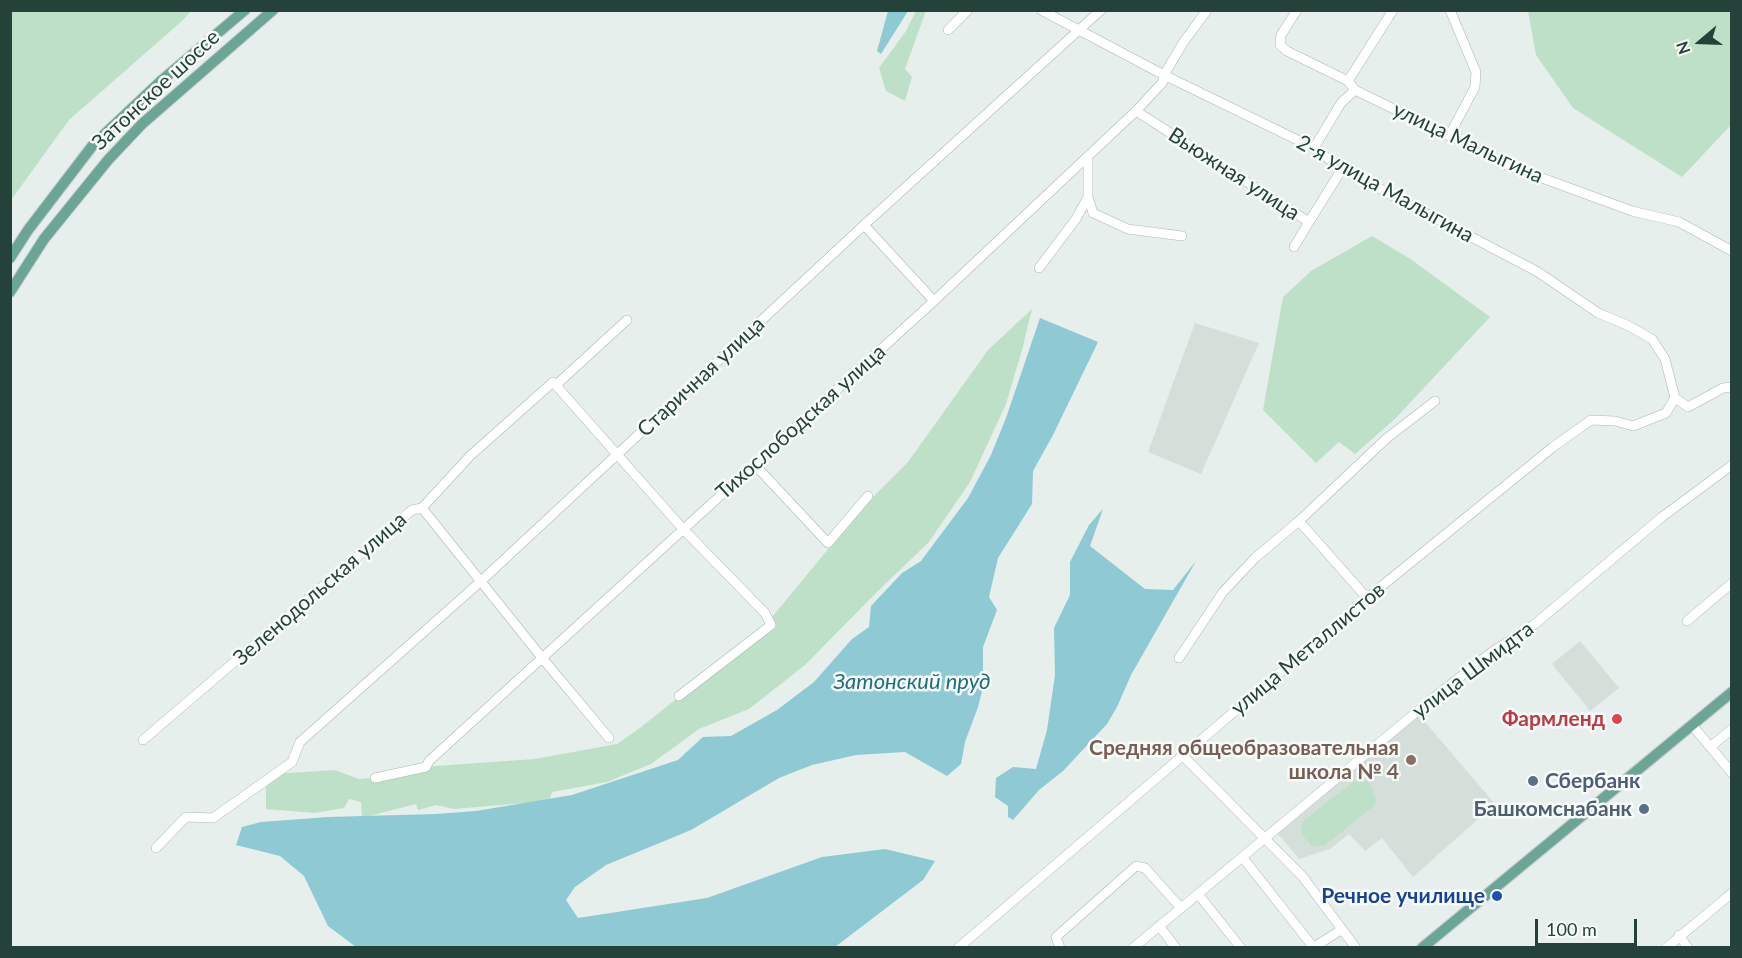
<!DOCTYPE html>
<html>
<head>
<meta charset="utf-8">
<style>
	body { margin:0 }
	#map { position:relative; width:1742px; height:958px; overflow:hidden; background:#e6efeb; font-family:Lato,sans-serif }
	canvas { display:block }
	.frame { position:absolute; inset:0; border:12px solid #24423a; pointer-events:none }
	.north { position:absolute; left:1670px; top:12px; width:60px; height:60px; -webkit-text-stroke:4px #f7fbf9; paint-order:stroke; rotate:251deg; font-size:16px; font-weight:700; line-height:24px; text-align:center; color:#24423a }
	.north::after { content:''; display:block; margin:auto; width:21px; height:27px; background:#24423a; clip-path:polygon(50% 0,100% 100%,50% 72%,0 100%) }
	.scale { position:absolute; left:1535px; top:919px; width:102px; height:27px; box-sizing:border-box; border:3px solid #24423a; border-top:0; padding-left:8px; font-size:18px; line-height:21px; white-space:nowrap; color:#24423a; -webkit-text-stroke:4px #f7fbf9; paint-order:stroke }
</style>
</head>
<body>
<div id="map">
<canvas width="1742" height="958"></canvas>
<div class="frame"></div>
<div class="north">N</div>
<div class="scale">100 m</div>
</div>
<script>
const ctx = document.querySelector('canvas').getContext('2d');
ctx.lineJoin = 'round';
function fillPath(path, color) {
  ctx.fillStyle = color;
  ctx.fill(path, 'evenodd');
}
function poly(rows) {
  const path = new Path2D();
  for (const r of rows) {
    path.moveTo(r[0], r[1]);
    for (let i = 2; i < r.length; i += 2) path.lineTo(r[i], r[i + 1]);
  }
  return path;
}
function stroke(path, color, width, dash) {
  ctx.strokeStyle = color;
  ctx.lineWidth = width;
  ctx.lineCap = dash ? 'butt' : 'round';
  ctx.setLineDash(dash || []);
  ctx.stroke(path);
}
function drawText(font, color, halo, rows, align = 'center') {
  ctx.font = font + ' Lato,sans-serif';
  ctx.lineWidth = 5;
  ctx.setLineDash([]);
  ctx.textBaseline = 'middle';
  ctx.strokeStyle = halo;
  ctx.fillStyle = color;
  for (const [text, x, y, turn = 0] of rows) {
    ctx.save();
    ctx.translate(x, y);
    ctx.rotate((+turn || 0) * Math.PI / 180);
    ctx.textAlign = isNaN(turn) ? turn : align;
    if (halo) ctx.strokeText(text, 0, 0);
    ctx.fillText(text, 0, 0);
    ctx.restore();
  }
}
const built = poly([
	[1195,323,1259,343,1201,474,1148,452],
	[1580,641,1619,688,1590,711,1552,664],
	[1419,715,1495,804,1413,877,1382,838,1365,851,1349,834,1330,849,1299,859,1278,834]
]);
const green = poly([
	[11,10,191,11,182,21,69,120,11,200],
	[916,11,926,11,905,69,912,77,905,101,886,91,879,68,906,31],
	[1528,11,1731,11,1731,125,1682,177,1573,108,1536,55],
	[1372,236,1409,258,1490,317,1395,419,1355,454,1339,442,1316,463,1263,410,1283,297,1311,271],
	[1032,309,1022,350,1006,404,970,482,929,542,878,591,805,665,749,709,699,729,651,764,607,782,552,792,549,801,454,809,436,805,418,810,416,804,362,818,361,802,349,799,344,808,315,813,266,809,266,787,273,774,335,770,359,779,409,775,421,767,535,759,617,744,636,731,759,633,861,509,908,462,988,350],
	[1357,779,1367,781,1371,785,1376,800,1375,805,1324,846,1312,846,1302,835,1301,826,1303,821]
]);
const water = poly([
	[888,11,908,11,881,54,877,51],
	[1040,318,1098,342,1053,435,1033,471,1032,504,998,558,989,597,997,610,983,647,983,687,978,707,965,742,961,764,947,776,905,752,856,755,812,765,779,778,691,830,606,865,575,887,566,900,578,918,707,898,822,857,885,849,935,861,923,880,835,947,356,947,328,926,304,876,280,856,236,845,242,827,261,822,328,817,436,814,476,811,572,795,678,760,703,737,731,736,777,710,814,682,852,639,869,627,871,606,902,573,921,561,968,498,991,455,1006,418],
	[1103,509,1090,546,1145,589,1173,590,1196,561,1131,675,1117,707,1107,724,1063,771,1039,790,1013,820,1008,817,1008,806,995,797,996,778,1013,767,1036,769,1047,730,1055,675,1054,628,1070,595,1070,562,1089,525]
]);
const minor = poly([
	[1041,10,1164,75,1314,148,1342,169,1538,272,1598,313,1627,325,1652,339,1665,359,1675,398,1688,407,1723,388,1732,387],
	[1297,10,1281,35,1280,45,1287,51,1348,81,1355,90,1449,136,1458,138,1504,164,1632,211,1679,222,1732,251],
	[948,30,968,10],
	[1348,81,1393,10],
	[1136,111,1309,222,1342,169],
	[1449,136,1475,87,1476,72,1450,10],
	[1314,148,1341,103,1355,90],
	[1088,197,1093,213,1128,229,1182,236],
	[864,225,934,301],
	[1294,247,1309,222],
	[1039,268,1076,219,1088,197,1088,158],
	[556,385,627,320],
	[755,465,828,543,868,496],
	[422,508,470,456,553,382,683,529,765,613,771,625,679,696],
	[1299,521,1367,598],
	[1687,621,1732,583],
	[1179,658,1223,592,1255,558,1299,521,1387,438,1435,401],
	[1692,725,1732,773],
	[143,740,412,510,422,508,543,659,609,738],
	[1710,747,1732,729],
	[1182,755,1303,877,1356,948],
	[375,778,426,767,429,761,934,301,1136,111,1163,82,1164,75,1183,43,1207,10],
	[156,848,186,817,213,818,292,762,300,742,480,582,864,225,1101,10],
	[1243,858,1314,948],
	[1198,894,1241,948],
	[1159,926,1176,948],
	[1679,935,1688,948],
	[1314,947,1341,930],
	[958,948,1367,598,1553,447,1591,420,1615,421,1633,426,1666,413,1675,398],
	[1060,948,1056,937,1136,866,1145,868,1181,908],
	[1133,948,1432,699,1492,652,1535,624,1662,517,1732,465],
	[1666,948,1732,893]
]);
const major = poly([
	[10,258,28,230,93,145,162,80,245,10],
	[10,292,44,239,108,160,142,124,273,10],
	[1422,948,1732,692]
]);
const markers = [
	[1617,719,6,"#e0444e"],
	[1411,760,6,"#8d6e63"],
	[1533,781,6,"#5c6f8a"],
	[1644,809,6,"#5c6f8a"],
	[1497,896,6,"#1a4fb4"]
];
const streetNames = [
	["Затонское шоссе",156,90,-43],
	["улица Малыгина",1468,143,25],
	["Вьюжная улица",1234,174,33],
	["2-я улица Малыгина",1385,189,29],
	["Старичная улица",701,377,-43],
	["Тихослободская улица",801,422,-42],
	["Зеленодольская улица",320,589,-41],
	["улица Металлистов",1308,649,-40],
	["улица Шмидта",1473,670,-37]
];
const healthNames = [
	["Фармленд",1605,719]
];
const educationNames = [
	["Средняя общеобразовательная",1399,748],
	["школа № 4",1399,772]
];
const serviceNames = [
	["Сбербанк",1545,781],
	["Башкомснабанк",1632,809,"right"]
];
const transitNames = [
	["Речное училище",1485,896]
];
const waterNames = [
	["Затонский пруд",912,682]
];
fillPath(built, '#d4dfda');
fillPath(green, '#bfe0c8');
fillPath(water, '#8ec9d4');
stroke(minor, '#a8b8b2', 10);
stroke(major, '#c2cac8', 12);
stroke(minor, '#fff', 9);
stroke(major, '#6aa596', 10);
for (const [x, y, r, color] of markers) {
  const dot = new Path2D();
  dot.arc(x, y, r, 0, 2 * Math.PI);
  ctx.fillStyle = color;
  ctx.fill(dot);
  stroke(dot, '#f7fbf9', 2);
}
drawText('21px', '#24423a', '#f7fbf9', streetNames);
drawText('bold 21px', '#be3a42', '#f7fbf9', healthNames, 'right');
drawText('bold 21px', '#785e54', '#f7fbf9', educationNames, 'right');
drawText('bold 21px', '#4e5e75', '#f7fbf9', serviceNames, 'left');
drawText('bold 21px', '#164399', '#f7fbf9', transitNames, 'right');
drawText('italic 22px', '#1c6f80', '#f7fbf9', waterNames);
</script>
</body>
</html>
